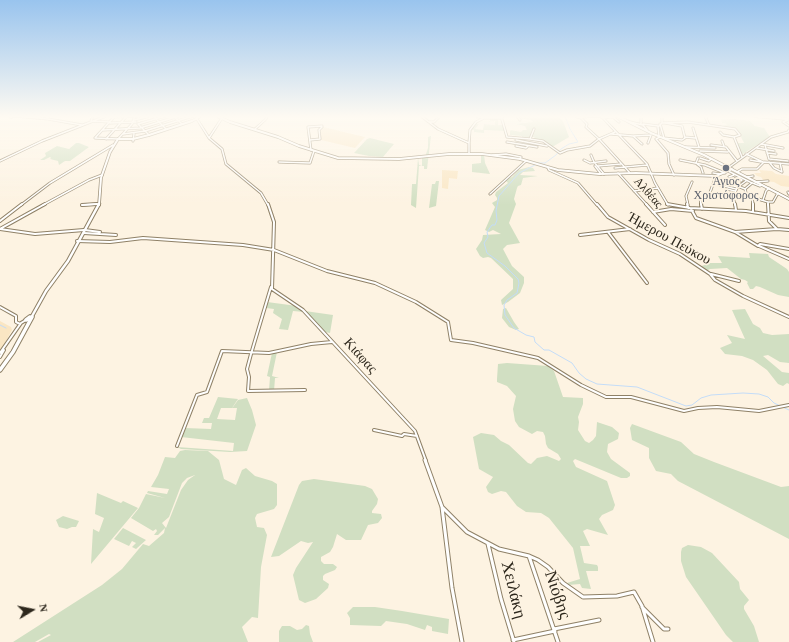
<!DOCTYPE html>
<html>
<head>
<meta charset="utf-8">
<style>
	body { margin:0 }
	#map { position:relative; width:789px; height:642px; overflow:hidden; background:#fdf3e2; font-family:"Times New Roman",serif }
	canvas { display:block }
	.north { position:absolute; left:12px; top:590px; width:40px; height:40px; -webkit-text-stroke:3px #fdf3e2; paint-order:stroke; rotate:80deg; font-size:11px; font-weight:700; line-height:16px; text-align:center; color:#2e281d }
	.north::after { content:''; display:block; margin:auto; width:14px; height:18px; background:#2e281d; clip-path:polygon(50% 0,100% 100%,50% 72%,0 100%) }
</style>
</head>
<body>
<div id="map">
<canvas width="789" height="642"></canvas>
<div class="north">N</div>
</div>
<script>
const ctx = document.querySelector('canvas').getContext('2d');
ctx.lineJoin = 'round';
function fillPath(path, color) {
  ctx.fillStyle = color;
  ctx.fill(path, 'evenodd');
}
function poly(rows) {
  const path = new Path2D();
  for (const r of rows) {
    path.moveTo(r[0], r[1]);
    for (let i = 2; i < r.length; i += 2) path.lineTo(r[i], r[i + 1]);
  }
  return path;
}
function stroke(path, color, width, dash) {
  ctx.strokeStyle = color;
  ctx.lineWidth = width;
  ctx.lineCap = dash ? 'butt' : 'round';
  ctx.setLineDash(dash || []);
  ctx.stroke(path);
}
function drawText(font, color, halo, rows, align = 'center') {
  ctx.font = font + ' "Times New Roman",serif';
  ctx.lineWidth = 3.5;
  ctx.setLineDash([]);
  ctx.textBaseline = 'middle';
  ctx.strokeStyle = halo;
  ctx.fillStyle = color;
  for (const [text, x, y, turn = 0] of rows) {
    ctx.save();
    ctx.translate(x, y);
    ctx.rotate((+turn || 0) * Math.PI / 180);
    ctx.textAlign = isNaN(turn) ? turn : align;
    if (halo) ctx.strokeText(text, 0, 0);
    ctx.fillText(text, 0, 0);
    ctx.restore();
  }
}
const built = poly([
	[323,127,365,137,355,148,321,140,320,130],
	[442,170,458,171,457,179,449,178,448,189,442,188],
	[759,170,772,171,776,174,789,176,789,187,781,186,774,182,764,181,761,177,757,176,754,173,761,173],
	[0,321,11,327,12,330,0,352]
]);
const green = poly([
	[477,116,495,116,496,119,498,119,498,125,504,125,506,131,484,130,484,133,474,132,474,130,471,129,475,123,479,124,475,129,483,130,484,124,495,125,495,121,488,122,490,121,490,118,481,119,476,118],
	[517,116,558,116,563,121,569,137,554,146,550,147,544,142,535,139,534,137,522,138,522,136,510,135,510,131,511,130,521,132,523,130,527,130,525,126,515,124,533,122,531,120,519,118],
	[735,119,750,121,755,126,764,128,770,137,741,155,737,143,744,143,740,135,736,128,723,126,727,124,722,123,721,120],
	[431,136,427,169,424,169,424,166,419,166,416,208,411,205,412,184,416,184,418,158,419,165,422,166,422,158,425,157,428,148,428,137],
	[370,138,394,144,383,157,369,156,354,153,367,139],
	[76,143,79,143,89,147,70,161,65,161,59,165,58,161,50,159,51,158,50,157,44,160,40,160,46,156,45,153,57,146,69,149],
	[481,154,484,154,485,163,490,174,472,172,472,164,481,163],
	[529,167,533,168,535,171,523,172,520,175,538,176,523,178,521,185,518,186,517,188,514,199,516,204,509,223,520,243,507,245,503,249,512,266,524,277,524,283,520,293,508,302,502,305,501,300,513,289,513,279,491,258,488,257,483,258,480,256,476,249,482,240,483,235,501,234,493,230,489,232,485,230,495,207,492,203,497,200,497,198,495,195,496,192,508,183,506,181,509,178,512,177,518,170],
	[436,181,439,181,436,206,429,208,432,184,435,184],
	[749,253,768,254,769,257,787,269,789,272,789,297,778,295,760,287,756,286,753,289,750,289,747,283,748,282,745,280,741,279,727,268,710,269,706,271,699,267,710,263,722,263,718,256,750,258],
	[267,302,297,306,304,312,293,311,288,330,279,329,282,319,273,313,274,309,266,308],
	[506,308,514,322,519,329,516,330,509,327,502,318,503,309],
	[745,309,753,324,760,328,763,333,772,335,789,334,789,363,780,362,768,355,763,356,782,372,789,373,789,384,787,383,783,386,778,384,767,370,753,360,742,356,725,354,720,348,732,343,727,335,745,339,732,310],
	[305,311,333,315,330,333,325,332],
	[277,352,272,376,279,378,275,378,274,391,269,391,270,377,267,376,272,353],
	[507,363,548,366,554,371,563,397,583,398,583,404,578,417,579,422,578,430,585,441,589,443,593,440,596,436,597,422,612,427,619,433,618,439,608,444,607,452,611,459,630,473,630,476,627,478,621,478,575,459,573,461,576,467,607,481,615,505,613,510,602,515,599,519,608,535,587,529,583,531,590,546,580,546,584,563,597,565,598,567,598,571,586,571,591,589,582,588,580,584,568,585,567,583,580,579,573,548,549,518,541,513,526,512,517,506,506,492,501,491,492,494,488,492,486,487,493,477,479,469,473,437,481,433,494,435,501,441,509,445,528,463,531,464,537,458,547,456,559,461,561,459,558,454,548,448,546,444,545,436,543,432,537,431,532,434,519,427,515,421,513,409,516,396,507,386,497,382,497,379,498,364],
	[218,397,238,399,232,408,221,408,217,419,235,420,237,408,232,408,233,407,238,400,247,398,252,410,256,425,247,451,230,452,181,449,177,447,233,451,234,443,181,437,185,428,211,429,212,423,202,423,204,418,209,418],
	[632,424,681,442,694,454,714,462,773,484,781,487,789,486,789,539,678,481,671,474,656,471,649,458,649,448,632,440,630,428],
	[185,450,208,451,219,460,224,479,236,485,242,470,246,468,255,476,272,481,277,484,277,505,274,509,257,514,255,518,257,527,264,528,267,535,261,567,258,618,252,617,242,627,248,642,38,642,51,635,49,634,35,642,13,642,102,585,122,569,143,544,149,546,164,533,165,528,158,535,154,535,157,531,156,529,153,531,131,518,139,508,146,494,165,498,147,493,148,491,167,494,169,489,151,487,158,475,165,457,175,458,180,451],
	[195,475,188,480,181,490,166,528,162,523,169,517,182,483,187,478],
	[314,479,365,486,372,489,378,499,377,504,372,511,372,513,381,514,382,518,378,523,368,525,361,540,346,540,337,534,333,547,330,552,321,557,321,561,324,564,333,564,337,567,335,570,325,574,323,576,323,580,329,584,328,588,316,599,305,603,299,600,293,575,296,568,313,542,308,543,301,541,279,556,271,557,299,485,302,481],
	[97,493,121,503,123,501,138,508,91,564,93,529,99,532,104,518,95,514],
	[63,516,79,521,76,527,72,527,67,529,59,527,56,520],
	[123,528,146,540,136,549,132,547,136,543,132,541,129,546,114,539],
	[688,545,701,547,712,553,739,582,740,589,749,600,744,606,744,609,754,626,759,642,733,642,726,635,686,577,681,561,681,552,682,548],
	[353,607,375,607,402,611,449,619,448,634,432,631,432,627,427,625,425,630,407,624,386,621,381,626,350,625,350,618,347,613],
	[306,625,309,626,310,634,313,642,279,642,279,631,282,626,290,626,297,630,302,629]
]);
const stream = poly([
	[538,163,545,163,556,155,561,149,569,144,578,142,570,129,565,116],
	[535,165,519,173,499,196,496,211,497,220,495,225,492,225,487,232,488,237,484,243,487,253,505,266,518,279,519,283,517,293,507,300,504,305,505,315,514,328,526,335,534,337,535,342,544,350,549,350,572,363,579,373,586,379,597,384,637,387,686,406,692,405,701,398,711,395,743,393,759,394,768,397,774,403,789,410],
	[0,325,6,328]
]);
const minorFar2 = poly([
	[153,116,166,129],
	[173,116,182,124],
	[421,116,438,129,469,143,469,153],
	[476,116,484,118],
	[501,116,507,137,530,139,534,129],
	[517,116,520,120],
	[641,116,641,124],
	[705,116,709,125],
	[10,117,16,116,48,119,82,125],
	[577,117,600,116,603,118,617,116],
	[613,117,619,122],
	[603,118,619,135],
	[197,119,209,138,222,149,226,164,261,193,268,205],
	[787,119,788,120,783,122,789,126],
	[134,120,150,116],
	[91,121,93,116],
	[92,121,110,122],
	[429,122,434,122,440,116],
	[630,122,643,125,647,130],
	[110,123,136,122],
	[662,123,688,122,735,129,740,135,734,137,723,135,720,132],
	[138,124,165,116],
	[138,124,149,135],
	[643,124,658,126],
	[660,124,664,138],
	[693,128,699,147],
	[255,129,266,119,267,116],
	[103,130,140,128,179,116],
	[615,132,599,139,630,173],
	[123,134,145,131,193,116],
	[611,134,633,136,651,135],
	[619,135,647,164,655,183,668,205],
	[633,136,642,144],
	[659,136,658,127,662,123,662,116],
	[660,137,656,139,668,153,669,164,674,175],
	[685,137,695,138],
	[734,137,742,157],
	[95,138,118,139,132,124,135,116],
	[95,138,114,117,135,116],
	[209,138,222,118],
	[664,138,682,140,685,138,682,126,665,123],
	[106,139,126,117],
	[530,139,543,141,560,153,567,150,590,146,599,139,586,127,587,124,580,117],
	[310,140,320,139,319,130,322,127],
	[516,140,547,146],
	[133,141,134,134],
	[722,141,724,146],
	[507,142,537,147],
	[469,143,470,130,476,122,484,118,502,118],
	[648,143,651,135],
	[761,144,783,148],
	[711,145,726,147,737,161],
	[765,145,769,159],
	[516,146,526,148,528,146],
	[686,147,715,148],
	[757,148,774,151],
	[311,150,308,127,322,126],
	[700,151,728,152],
	[767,153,776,154],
	[746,154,763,162],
	[492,155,506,154,521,157,520,159],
	[591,155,594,162,604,174],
	[700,158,709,161,711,159],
	[769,159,788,161],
	[584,160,590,163,606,161],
	[680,160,705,165,725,173],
	[750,160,761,162],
	[0,161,42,141,106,116],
	[279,162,310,163,314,151],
	[769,162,774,168,782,172,780,163],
	[696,163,698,158],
	[697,164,701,167,703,173],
	[595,166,601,174],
	[598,166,621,164],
	[625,167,647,165],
	[548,168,549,170,578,183,597,205],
	[615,168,625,167],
	[728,168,771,137,788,132,789,130],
	[728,171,750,182,760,186,762,185],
	[737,172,742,169,757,169,764,162,789,164],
	[618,173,647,205],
	[713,173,720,174],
	[729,177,734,175],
	[747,177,753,176],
	[740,178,736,178,730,183,745,189],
	[739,179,742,180,741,181],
	[721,182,737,187],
	[755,182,768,181],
	[720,185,736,189],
	[739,186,746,181],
	[727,189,735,191],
	[745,189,746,193,752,196,753,205],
	[745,189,752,183],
	[634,191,658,188],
	[788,192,789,194],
	[490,194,526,161],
	[758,199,768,202],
	[763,200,766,191,769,188],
	[768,202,768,205],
	[768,202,773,202,778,193],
	[21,205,50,183,113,145],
	[43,205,89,180,102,175],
	[82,205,98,204],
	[688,205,686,196,692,182],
	[701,205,700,198,708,198,716,176],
	[735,205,733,197,738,186]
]);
const minorFar1 = poly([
	[268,204,274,222,272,289,303,310,415,431,426,461],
	[597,204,608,217,649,240,680,254,710,274,715,280,743,296,789,317],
	[646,204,665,225],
	[667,204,690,208,746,211,789,218],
	[687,204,688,208],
	[701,204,702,209],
	[735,204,736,210],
	[753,204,753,212],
	[768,204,769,221,777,229],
	[82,205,97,204],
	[691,209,696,218,735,232,758,246,760,244,789,249],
	[653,212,671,209,693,211],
	[0,221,22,204],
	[0,229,45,204],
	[0,229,35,234,84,230],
	[85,230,100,232,99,233],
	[608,232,647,283],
	[735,232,777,229,789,230],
	[84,233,116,235],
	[580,235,630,229],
	[77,241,110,242,143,238,243,245,274,250,327,271,375,283,416,302,448,322,451,340,473,343,538,358,581,385,606,397,631,397,684,411,698,408,717,407,759,411,789,405],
	[759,246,789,259],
	[711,274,739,281],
	[0,307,16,316,16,322,20,324],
	[0,353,21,323,26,320],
	[251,354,247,369,249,377,248,391,305,390],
	[251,354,271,287],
	[0,357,4,350],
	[374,430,402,436,404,434,417,436],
	[177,446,197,395,207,392,222,351,269,353,311,344,332,342]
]);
const minor = poly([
	[425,460,442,507,452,588,462,642],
	[442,507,467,532,499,549,529,556,538,560,548,567,563,583,583,597,617,596,634,592,642,606,653,642],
	[488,544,501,599,514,642],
	[529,556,558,642],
	[642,607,664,629,668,629],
	[554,629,599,620],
	[513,640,555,631]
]);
const majorFar2 = poly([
	[217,116,230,122,278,137,299,146,338,158,399,159,449,154,482,154,520,159,558,170,599,174,636,173,716,176,732,169],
	[617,116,651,133,704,155,789,199],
	[754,116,787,119,789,117],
	[118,139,133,139,149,135,192,121,201,116],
	[99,205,101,178,110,152,118,139]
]);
const majorFar1 = poly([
	[29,318,30,317],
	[31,318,46,291,68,261,99,204]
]);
const major = poly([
	[26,320,30,317],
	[0,370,13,352,32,317]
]);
const markers = [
	[726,168,4,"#6b7280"]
];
const farWorshipnames = [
	["Άγιος",726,182],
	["Χριστόφορος",726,196]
];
const farStreetnames = [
	["Αλθέας",648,193,48]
];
const streetNames = [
	["Ήμερου Πεύκου",669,239,29],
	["Κιάφας",360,356,48]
];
const nearStreetnames = [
	["Χειλάκη",513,590,76],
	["Νιόβης",557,595,71]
];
fillPath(built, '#fae6c3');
fillPath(green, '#d1dfc2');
stroke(stream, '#c3dcf8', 1);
stroke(minorFar2, '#8f8167', 3);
stroke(minorFar1, '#8f8167', 4);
stroke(minor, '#8f8167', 5);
stroke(majorFar2, '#8f8167', 3.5);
stroke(majorFar1, '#8f8167', 4.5);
stroke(major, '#8f8167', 5.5);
stroke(minorFar2, '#fff', 1.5);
stroke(minorFar1, '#fff', 2);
stroke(minor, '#fff', 3);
stroke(majorFar2, '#fff', 2);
stroke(majorFar1, '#fff', 2.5);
stroke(major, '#fff', 3.5);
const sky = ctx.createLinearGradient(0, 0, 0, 205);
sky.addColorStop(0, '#99c4ee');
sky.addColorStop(0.57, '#fefaf2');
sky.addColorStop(1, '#fefaf200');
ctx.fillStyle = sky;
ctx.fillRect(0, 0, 789, 205);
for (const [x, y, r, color] of markers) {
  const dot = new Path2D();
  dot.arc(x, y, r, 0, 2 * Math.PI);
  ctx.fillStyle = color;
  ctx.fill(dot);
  stroke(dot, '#fdf3e2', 1.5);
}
drawText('12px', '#5b616d', '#fdf3e2', farWorshipnames);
drawText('12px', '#2e281d', '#fdf3e2', farStreetnames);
drawText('14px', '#2e281d', '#fdf3e2', streetNames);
drawText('17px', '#2e281d', '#fdf3e2', nearStreetnames);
</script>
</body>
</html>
